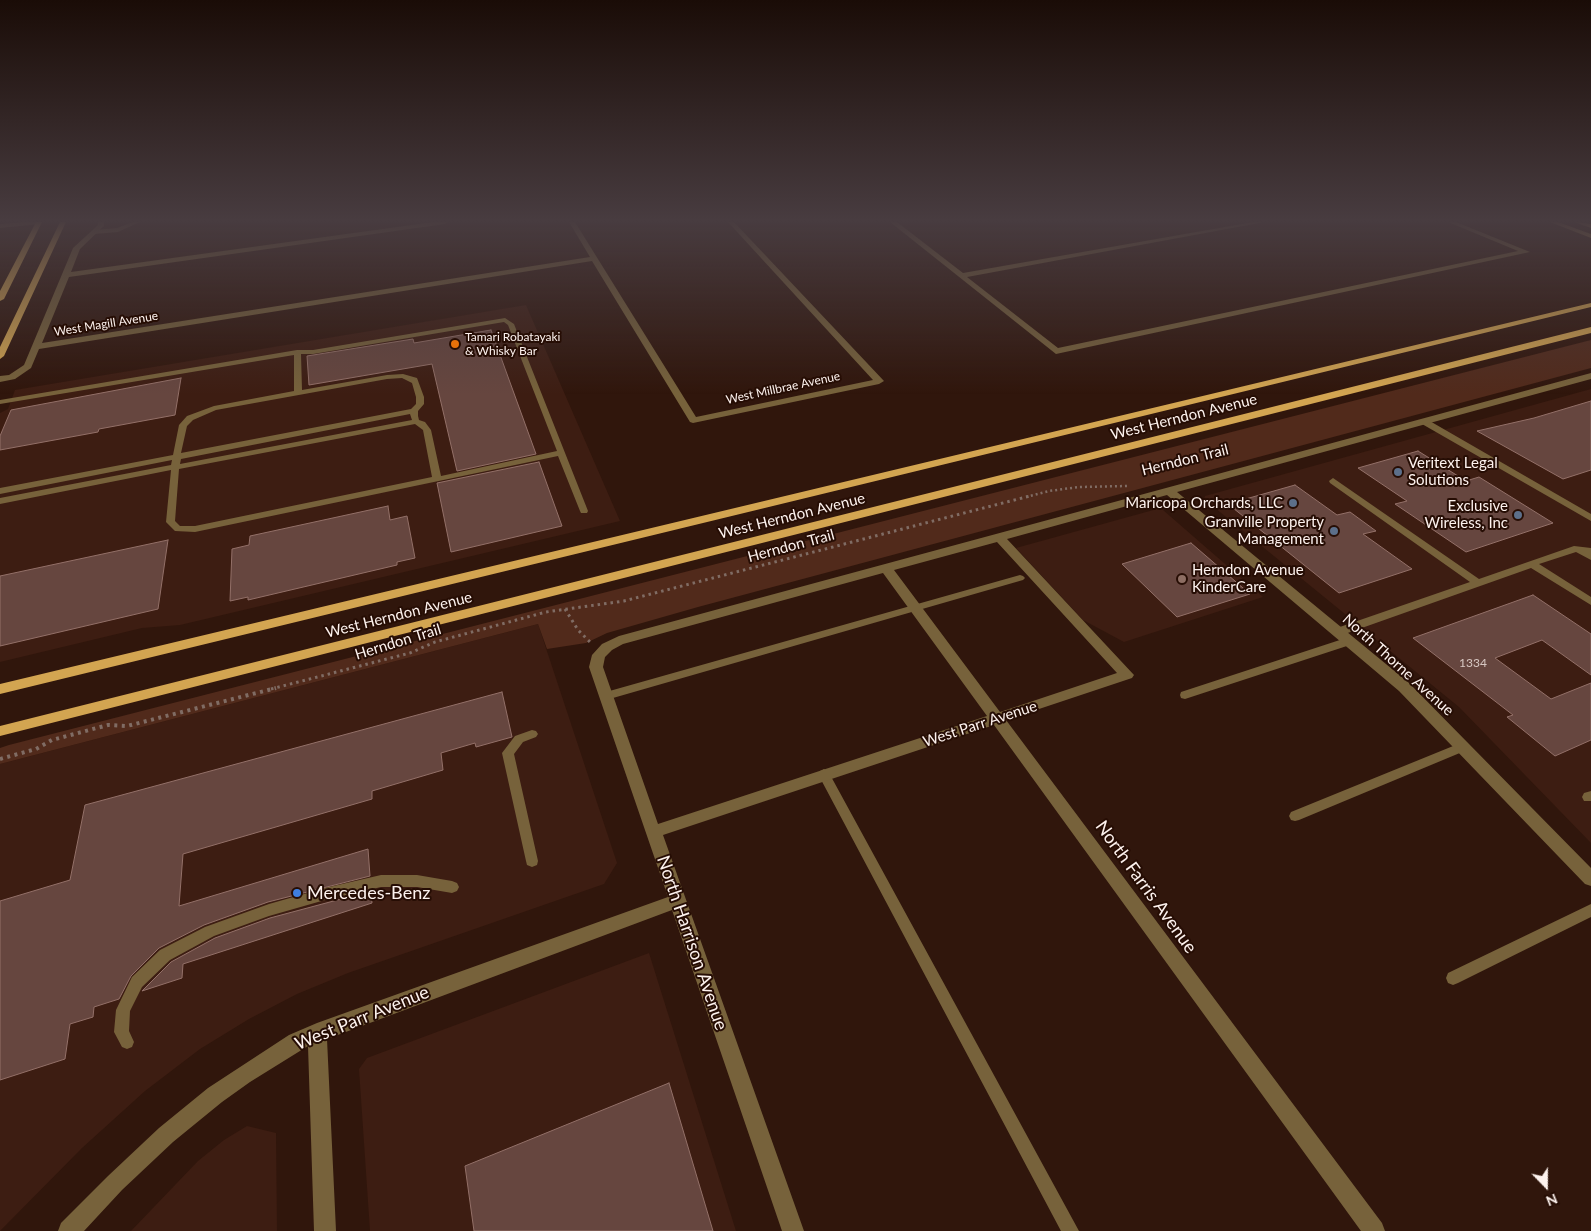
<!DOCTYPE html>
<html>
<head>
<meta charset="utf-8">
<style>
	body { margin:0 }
	#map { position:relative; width:1591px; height:1231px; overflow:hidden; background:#30160c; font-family:Lato,sans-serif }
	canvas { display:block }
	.north { position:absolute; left:1521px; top:1161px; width:50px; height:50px; -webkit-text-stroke:4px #260d04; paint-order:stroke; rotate:158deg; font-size:14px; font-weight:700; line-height:20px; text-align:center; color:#fdf2ee }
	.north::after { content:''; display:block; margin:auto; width:18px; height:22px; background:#fdf2ee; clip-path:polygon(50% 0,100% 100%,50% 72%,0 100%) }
</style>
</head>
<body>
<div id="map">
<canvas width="1591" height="1231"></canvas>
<div class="north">N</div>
</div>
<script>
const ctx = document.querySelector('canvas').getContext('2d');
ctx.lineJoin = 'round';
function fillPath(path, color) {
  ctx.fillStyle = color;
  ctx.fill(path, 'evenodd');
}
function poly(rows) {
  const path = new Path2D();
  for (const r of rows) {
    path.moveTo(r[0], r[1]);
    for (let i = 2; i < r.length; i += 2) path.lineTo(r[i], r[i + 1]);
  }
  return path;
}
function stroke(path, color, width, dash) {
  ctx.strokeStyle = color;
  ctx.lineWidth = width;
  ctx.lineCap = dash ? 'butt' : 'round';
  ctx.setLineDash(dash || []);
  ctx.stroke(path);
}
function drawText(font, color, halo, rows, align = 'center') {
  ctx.font = font + ' Lato,sans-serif';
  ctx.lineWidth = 4;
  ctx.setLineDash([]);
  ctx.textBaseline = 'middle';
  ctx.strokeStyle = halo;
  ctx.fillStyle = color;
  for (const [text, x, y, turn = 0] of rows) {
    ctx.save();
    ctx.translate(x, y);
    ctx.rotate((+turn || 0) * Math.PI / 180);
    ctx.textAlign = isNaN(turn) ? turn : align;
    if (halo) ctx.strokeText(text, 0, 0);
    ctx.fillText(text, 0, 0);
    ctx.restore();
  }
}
const built = poly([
	[526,305,620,521,180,625,142,628,0,662,0,413,8,409,15,390],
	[1591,389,1591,843,1459,707,1204,499,1205,496],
	[1157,509,1163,510,1263,597,1124,642,1083,620,1016,548],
	[538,624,617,863,604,884,348,973,297,994,249,1019,200,1049,145,1091,82,1148,0,1231,0,764],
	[649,953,736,1231,370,1231,359,1069,367,1058],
	[247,1126,276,1133,277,1231,131,1231,198,1161,224,1140]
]);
const green = poly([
	[1591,340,1591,368,698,607,607,633,586,643,547,649,538,624,0,764,0,748,9,745]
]);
const building = poly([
	[491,330,536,454,457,471,432,364,309,385,307,356,413,339,414,343,491,330],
	[181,378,175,415,99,429,98,432,0,450,0,436,11,410,181,378],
	[1591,401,1591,470,1563,479,1477,431,1534,418,1591,401],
	[1418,451,1466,481,1479,477,1553,523,1466,552,1395,504,1407,501,1358,468,1418,451],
	[539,462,562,526,451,552,437,483,539,462],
	[1295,485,1337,515,1350,512,1376,531,1363,534,1412,569,1339,593,1228,504,1295,485],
	[388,506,390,520,407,516,415,558,397,562,397,565,248,600,248,597,230,601,232,549,249,545,250,536,388,506],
	[168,540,158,609,0,646,0,576,168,540],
	[1191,543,1250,594,1177,617,1122,564,1191,543],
	[1533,595,1591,634,1591,675,1542,640,1495,658,1551,699,1591,683,1591,740,1555,756,1507,717,1513,715,1413,638,1533,595],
	[502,692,512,737,476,747,475,743,441,753,443,770,372,791,372,799,183,854,179,906,368,849,370,876,268,902,204,925,159,948,131,976,119,999,94,1007,93,1017,70,1024,65,1059,0,1080,0,901,70,880,85,805,502,692],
	[371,891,372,903,183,964,182,978,142,991,171,962,215,938,270,918,371,891],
	[669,1083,713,1231,474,1231,465,1166,669,1083]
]);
const pathFar2 = poly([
	[1026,497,1049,491,1079,487,1128,486]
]);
const pathFar1 = poly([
	[565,609,578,630,590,642],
	[271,689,410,653,435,642,546,612,624,601,1030,496]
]);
const path = poly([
	[0,759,36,749,52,740,108,725,127,726,276,688]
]);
const lane = poly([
	[133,222,140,222,118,232,94,234,91,232,94,230,117,228,133,222],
	[505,318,514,324,588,511,587,513,581,513,580,511,558,456,195,532,175,531,166,522,171,470,0,504,0,498,171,465,172,460,0,494,0,488,173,455,179,425,187,416,214,406,294,391,294,355,0,404,0,400,297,350,313,350,505,318],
	[504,322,508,325,557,451,441,476,431,430,425,422,419,420,418,416,418,411,424,404,424,397,417,378,403,374,387,375,302,390,301,354,313,354,504,322],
	[402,378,412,383,416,397,416,404,411,409,181,453,187,426,193,420,216,410,387,379,402,378],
	[410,414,412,420,180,464,181,459,410,414],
	[415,424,423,430,432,477,195,526,180,526,175,521,179,469,415,424],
	[1422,420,1428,420,1591,514,1591,521,1422,424,1422,420],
	[1333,478,1479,579,1574,546,1591,548,1591,560,1576,552,1539,564,1591,597,1591,605,1531,568,1342,635,1334,635,1333,632,1334,629,1470,582,1330,483,1329,481,1333,478],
	[1020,575,1023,576,1025,578,1023,580,606,700,602,699,601,696,602,693,606,692,1020,575],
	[1349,637,1353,638,1354,641,1353,644,1185,699,1181,698,1180,695,1181,692,1349,637],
	[532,730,536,731,538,734,536,737,523,742,514,754,538,861,537,865,532,867,527,865,526,861,502,753,515,736,532,730],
	[1463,742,1467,744,1469,747,1467,750,1299,820,1295,821,1291,820,1289,816,1291,812,1463,742],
	[824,769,828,771,1079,1231,1061,1231,818,774,820,771,824,769],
	[1591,791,1591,801,1584,801,1582,797,1584,793,1591,791],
	[381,875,417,875,452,881,457,883,459,887,457,891,452,893,417,887,381,887,325,900,269,916,214,936,170,960,142,987,130,1011,129,1031,134,1042,132,1047,127,1049,122,1047,114,1032,116,1010,132,977,160,950,205,927,269,904,325,888,381,875],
	[1591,904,1591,917,1458,983,1453,985,1448,983,1446,978,1448,973,1591,904]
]);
const street = poly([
	[24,222,43,222,40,224,0,228,0,224,24,222],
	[98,222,104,222,104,226,80,249,71,272,433,222,448,222,445,224,69,277,42,343,590,257,569,222,575,222,696,417,873,380,728,222,734,222,884,381,879,384,693,423,690,422,592,261,39,349,31,368,15,379,0,382,0,376,9,375,24,365,73,248,98,225,98,222],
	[890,222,897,222,963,273,1253,222,1265,222,967,277,1058,348,1518,251,1448,222,1456,222,1530,252,1056,354,890,222],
	[1591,373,1591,379,1177,492,1409,683,1591,868,1591,886,1585,884,1399,691,1167,495,1007,539,1134,675,1132,678,1006,720,1382,1223,1385,1231,1361,1231,994,725,663,835,804,1231,782,1231,672,910,327,1039,336,1231,314,1231,308,1046,250,1082,222,1102,173,1142,122,1190,84,1231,58,1231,61,1223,108,1176,159,1128,208,1088,289,1035,317,1023,668,897,589,667,592,655,602,644,619,636,1591,373],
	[997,542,1117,673,1000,712,894,570,997,542],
	[883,573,987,716,658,824,603,667,605,657,612,650,623,644,883,573]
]);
const secondary = poly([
	[1550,222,1558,222,1591,234,1591,238,1550,222],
	[1576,222,1591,224,1591,228,1577,223,1576,222]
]);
const primary = poly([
	[36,222,42,222,4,299,0,301,0,291,36,222],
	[60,222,66,222,4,356,0,359,0,347,60,222],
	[1591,303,1591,307,0,694,0,684,1591,303],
	[1591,327,1591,333,0,736,0,726,1591,327]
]);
const markers = [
	[455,344,5,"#e8710a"],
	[1398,472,5,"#5c6f8a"],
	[1293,503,5,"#5c6f8a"],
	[1518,515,5,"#5c6f8a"],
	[1334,531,5,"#5c6f8a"],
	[1182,579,5,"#8d6e63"],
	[297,893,5,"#3f7fe0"]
];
const farStreetnames = [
	["West Magill Avenue",106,324,-9],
	["West Millbrae Avenue",783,388,-12]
];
const farPoinames = [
	["Tamari Robatayaki",465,337],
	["& Whisky Bar",465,351]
];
const numberNames = [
	["1334",1473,663]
];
const streetNames = [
	["West Herndon Avenue",1184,417,-14],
	["Herndon Trail",1185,460,-14],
	["West Herndon Avenue",792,516,-14],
	["Herndon Trail",791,546,-15],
	["West Herndon Avenue",399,615,-14],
	["Herndon Trail",398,642,-17],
	["North Thorne Avenue",1398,665,42],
	["West Parr Avenue",980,724,-18]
];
const poiNames = [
	["Veritext Legal",1408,463,"left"],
	["Solutions",1408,480,"left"],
	["Maricopa Orchards, LLC",1283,503],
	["Exclusive",1508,506],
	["Wireless, Inc",1508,523],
	["Granville Property",1324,522],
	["Management",1324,539],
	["Herndon Avenue",1192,570,"left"],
	["KinderCare",1192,587,"left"]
];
const nearStreetnames = [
	["North Farris Avenue",1146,887,54],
	["North Harrison Avenue",692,943,71],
	["West Parr Avenue",362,1018,-22]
];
const nearPoinames = [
	["Mercedes-Benz",307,893]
];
fillPath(built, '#3d1d12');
fillPath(green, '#512a1b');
fillPath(building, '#66463f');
stroke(building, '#937068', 1);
stroke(pathFar2, '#806c64', 2.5, [2, 3]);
stroke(pathFar1, '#806c64', 3, [2.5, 4]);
stroke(path, '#806c64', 4, [3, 4.5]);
fillPath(lane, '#77623b');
fillPath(street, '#77623b');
fillPath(secondary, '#ab8848');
fillPath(primary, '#d3a551');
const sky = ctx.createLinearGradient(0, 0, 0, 394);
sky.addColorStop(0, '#1a0c07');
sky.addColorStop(0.56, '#483c40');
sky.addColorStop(1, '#483c4000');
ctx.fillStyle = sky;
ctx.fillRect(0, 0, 1591, 394);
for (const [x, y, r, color] of markers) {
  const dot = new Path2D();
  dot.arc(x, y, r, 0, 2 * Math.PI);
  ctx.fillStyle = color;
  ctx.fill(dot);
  stroke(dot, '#260d04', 2);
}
drawText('12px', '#fdf2ee', '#260d04', farStreetnames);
drawText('12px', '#fdf2ee', '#260d04', farPoinames, 'left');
drawText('12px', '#d7c7c2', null, numberNames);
drawText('15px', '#fdf2ee', '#260d04', streetNames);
drawText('15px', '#fdf2ee', '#260d04', poiNames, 'right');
drawText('18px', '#fdf2ee', '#260d04', nearStreetnames);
drawText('18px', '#fdf2ee', '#260d04', nearPoinames, 'left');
</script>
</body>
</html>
